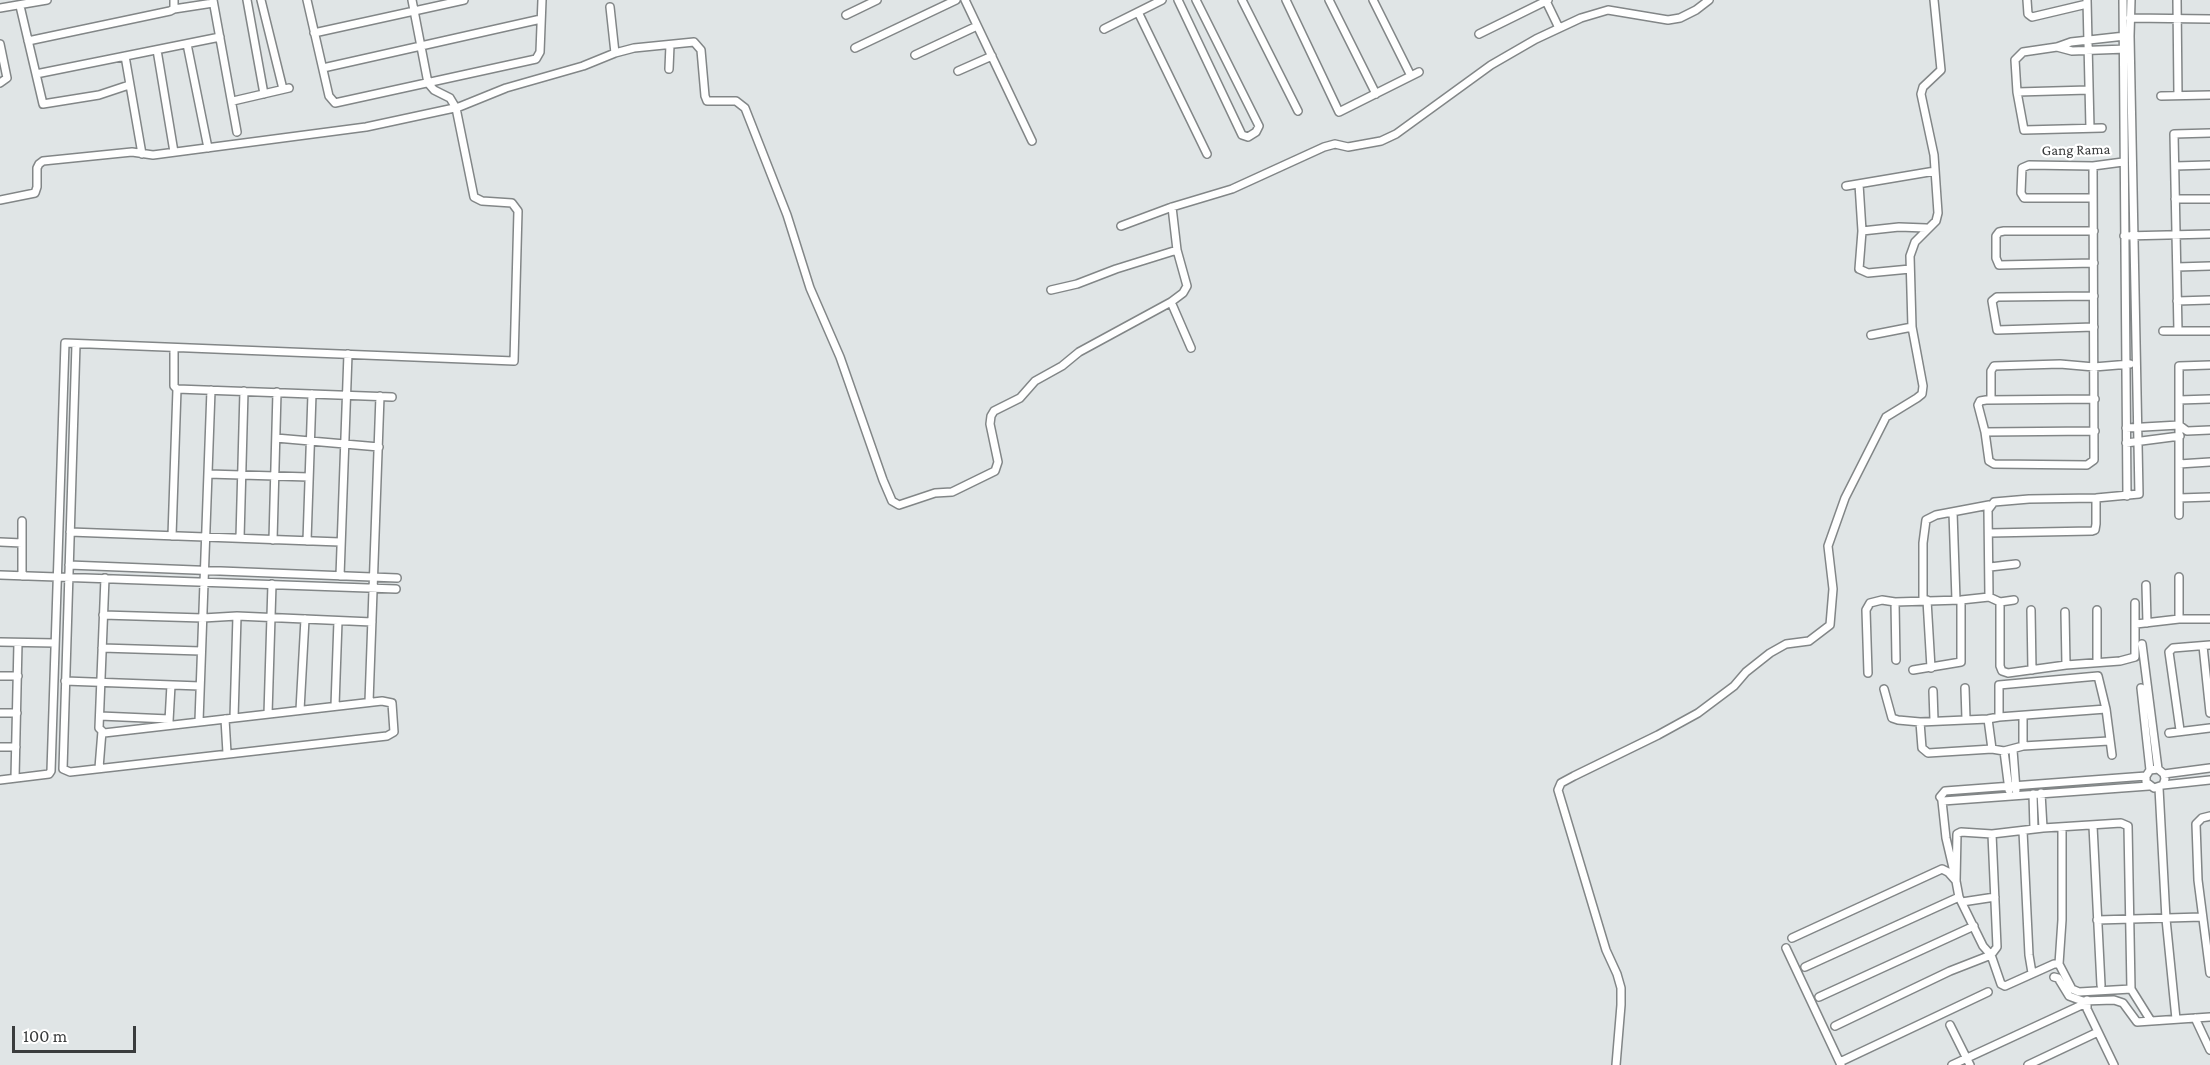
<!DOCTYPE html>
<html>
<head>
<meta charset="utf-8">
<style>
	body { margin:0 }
	#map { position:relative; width:2210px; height:1065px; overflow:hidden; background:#e0e5e6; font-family:"Crimson Pro",serif }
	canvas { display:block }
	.scale { position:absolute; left:12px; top:1026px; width:124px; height:27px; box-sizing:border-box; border:3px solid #3a3c3d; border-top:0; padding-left:8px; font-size:18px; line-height:21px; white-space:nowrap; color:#3a3c3d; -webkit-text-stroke:4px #fff; paint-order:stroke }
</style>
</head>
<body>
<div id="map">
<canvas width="2210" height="1065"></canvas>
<div class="scale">100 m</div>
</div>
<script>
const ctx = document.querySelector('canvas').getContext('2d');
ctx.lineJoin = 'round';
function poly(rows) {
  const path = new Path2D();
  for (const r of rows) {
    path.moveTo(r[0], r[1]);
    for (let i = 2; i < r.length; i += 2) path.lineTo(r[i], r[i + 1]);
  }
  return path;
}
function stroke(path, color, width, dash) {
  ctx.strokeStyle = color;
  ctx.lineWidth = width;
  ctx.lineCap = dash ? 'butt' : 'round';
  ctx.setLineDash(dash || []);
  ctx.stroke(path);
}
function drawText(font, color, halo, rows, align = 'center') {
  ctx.font = font + ' "Crimson Pro",serif';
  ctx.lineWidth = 4.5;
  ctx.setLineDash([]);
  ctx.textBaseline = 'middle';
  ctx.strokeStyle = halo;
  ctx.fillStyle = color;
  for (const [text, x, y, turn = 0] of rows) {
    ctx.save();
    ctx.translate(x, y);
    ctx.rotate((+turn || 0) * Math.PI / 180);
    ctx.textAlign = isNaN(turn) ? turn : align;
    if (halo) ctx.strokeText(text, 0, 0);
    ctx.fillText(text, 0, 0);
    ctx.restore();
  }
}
const street = poly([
	[213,0,237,132],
	[247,0,264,94],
	[261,0,283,89],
	[307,0,329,96,335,103,536,59,540,52,542,0],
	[965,0,1032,141],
	[1178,0,1242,135,1248,137,1256,132,1259,126,1196,0],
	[1242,0,1298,111],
	[1286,0,1339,112,1419,72],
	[1329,0,1376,94],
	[1373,0,1411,76],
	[2027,0,2028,14,2032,17,2087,4],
	[2087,0,2090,128],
	[2123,0,2127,496],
	[2177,0,2178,95],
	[1546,1,1559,28],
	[20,6,43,104,99,95,129,85],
	[610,7,615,53],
	[0,8,47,0],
	[174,9,213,3],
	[1138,12,1207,154],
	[846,15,877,0],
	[2130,18,2210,19],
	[1104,29,1162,0],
	[314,33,464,0],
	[1479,34,1548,0],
	[28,41,170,11,174,9,174,0],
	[0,44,7,78,0,83],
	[187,44,208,148],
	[2057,47,2072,51,2126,49],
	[855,48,956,0],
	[157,50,174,152],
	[915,55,977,26],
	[125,56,142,154],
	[323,68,541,19],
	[669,69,670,45],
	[958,71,992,56],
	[36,74,220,37],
	[2017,92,2089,90],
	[2161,96,2210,95],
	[233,101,289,88],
	[2102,128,2024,130,2017,92,2015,60,2023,52,2057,47,2071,42,2125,36],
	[2175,166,2210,165],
	[1859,184,1862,231,1859,269,1868,273,1910,269],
	[1846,186,1935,171],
	[2093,198,2024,198,2021,193,2022,168,2029,165,2093,166,2123,162],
	[2175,199,2210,199],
	[0,200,35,193,37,187,37,168,39,164,43,161,132,152,153,155,366,127,459,107,506,88,583,66,615,53,634,48,694,42,701,50,705,96,707,101,736,101,745,108,787,215,810,288,840,357,883,480,892,501,899,505,935,493,952,492,995,471,998,462,990,424,991,416,994,411,1020,398,1035,381,1062,366,1079,352,1171,302,1183,293,1187,286,1177,250,1172,207],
	[1121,226,1172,207,1232,189,1324,147,1335,144,1348,147,1381,141,1396,134,1491,65,1536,39,1581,18,1608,10,1668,20,1680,18,1696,10,1709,0],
	[1862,231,1899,227,1926,228],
	[2094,231,2004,231,1999,232,1996,236,1996,258,1999,265,2094,263],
	[2124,236,2210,234],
	[2177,267,2210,266],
	[1051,290,1077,284,1116,269,1177,250],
	[2094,296,1997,297,1992,301,1997,330,2094,327],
	[2177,301,2210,300],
	[1171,302,1191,348],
	[2163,331,2210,331],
	[2178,331,2174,134,2210,133],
	[1871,335,1912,327],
	[76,344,63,769,70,772,387,736,394,732,392,703,382,701,104,733,99,728,105,578],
	[174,348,174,386,177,389,392,397],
	[2095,399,1986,400,1980,401,1978,405,1985,432,2095,431],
	[1991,400,1991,371,1994,366,2060,364,2094,367,2130,364],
	[2179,400,2210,399],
	[2126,428,2179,425,2187,431,2210,430],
	[1985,432,1989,461,1994,464,2087,465,2094,460,2093,166],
	[276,438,379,447],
	[2126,443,2180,436],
	[2179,464,2210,462],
	[208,474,309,477],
	[2179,498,2210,497],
	[1953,512,1956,600],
	[2179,515,2179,366,2210,365],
	[70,532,340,542],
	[1989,533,2092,531,2095,530,2096,524,2096,498],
	[172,536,177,389],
	[240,538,244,391],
	[273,540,277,392],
	[307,541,312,394],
	[0,542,22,543],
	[69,565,397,578],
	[1990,567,2016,564],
	[0,575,396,589],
	[22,576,22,521],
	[340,576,348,354],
	[2146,585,2147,623],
	[1989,597,1988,510,1994,502,2029,499,2096,498,2139,494,2130,36,2131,0],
	[1927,600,1931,668],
	[1923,601,1923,543,1926,520,1936,515,1989,505],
	[1895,602,1896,660],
	[2000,602,2000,666,2002,671,2008,673,2066,665,2120,661,2135,657,2135,603],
	[2031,610,2032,670],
	[2097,610,2097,662],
	[2065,612,2066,665],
	[103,615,203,618,237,616,372,622],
	[2179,619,2179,577],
	[2136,624,2179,619,2210,619],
	[0,642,55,643],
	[2142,644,2158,769,2164,774,2165,779,2163,785,2154,788,2146,782,2146,776,2150,770,2158,769],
	[2203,646,2210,713],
	[102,648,201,651],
	[1913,670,1961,662,1961,600],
	[1868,673,1866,610,1870,603,1882,600,1895,602,1961,600,1989,597,2000,602,2014,600],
	[0,676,18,676],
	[65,681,200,686],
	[1965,688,1966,719],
	[2141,688,2150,770],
	[1884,689,1892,718,1898,720,1920,722,1988,719,1999,717,2106,709],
	[1933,691,1934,720],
	[369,702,380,396],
	[335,706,338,621],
	[300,710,305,619],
	[0,713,17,713],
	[268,714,272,584],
	[100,716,169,719],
	[1999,717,1999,685,2098,676,2106,709,2112,755],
	[234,718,237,616],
	[225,719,227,753],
	[1988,719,1992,749],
	[169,721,171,685],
	[199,721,211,390],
	[1920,722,1922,748,1928,753,1992,749,2004,751,2023,746,2109,741],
	[2180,730,2169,652,2173,648,2210,645],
	[2169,733,2210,728],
	[2023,746,2023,716],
	[0,747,16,747],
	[2013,750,2016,790],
	[2004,751,2009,790],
	[99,768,102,731],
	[2164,774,2210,768],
	[2146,776,1945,791,1940,797,1943,801,2149,786],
	[15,778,18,643],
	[0,780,49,774,51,771,65,343,514,361,518,211,512,203,482,201,474,197,456,108,450,98,434,90,428,83,412,0],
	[2163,785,2210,780],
	[2159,788,2166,919,2176,1019],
	[2041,793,2043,828],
	[2033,794,2034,829],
	[1942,801,1946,838,1954,872],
	[2210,816,2202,818,2196,824,2198,880,2210,973],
	[2093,826,2101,985],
	[2023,831,2029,955,2032,973],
	[1962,902,1995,897],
	[2097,920,2202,917],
	[1792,938,1942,869,1948,872,1956,881],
	[1786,948,1841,1065],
	[2059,964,2062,920,2062,827],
	[1805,967,1959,897],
	[2054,977,2058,978,2069,996,2077,999,2083,1001,2114,1000,2123,1003,2137,1022,2210,1017],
	[2131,989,2128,826,2121,823,2043,828,1992,834,1961,832,1957,834,1956,881,1959,897,1983,946,1991,955,2001,984,2005,986,2054,964,2059,964,2072,989,2079,992,2131,989,2151,1021],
	[1819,997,1974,926],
	[2087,1000,2087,1009,2114,1065],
	[2195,1018,2210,1050],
	[1950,1025,1970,1065],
	[1835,1026,1950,971,1991,955,1997,947,1992,834],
	[1840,1062,1988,992],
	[1616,1065,1621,1005,1621,988,1617,974,1606,950,1558,790,1561,783,1574,776,1658,735,1698,713,1734,686,1746,672,1770,653,1786,644,1809,641,1830,625,1833,589,1828,546,1845,498,1886,417,1917,398,1922,394,1923,386,1912,327,1910,256,1915,242,1936,221,1938,213,1934,155,1921,94,1923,87,1941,70,1934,0],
	[1952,1065,2086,1003],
	[2028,1065,2098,1032]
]);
const streetNames = [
	["Gang Rama",2076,150,-1]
];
stroke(street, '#828687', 10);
stroke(street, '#fff', 7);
drawText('15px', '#3a3c3d', '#fff', streetNames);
</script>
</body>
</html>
